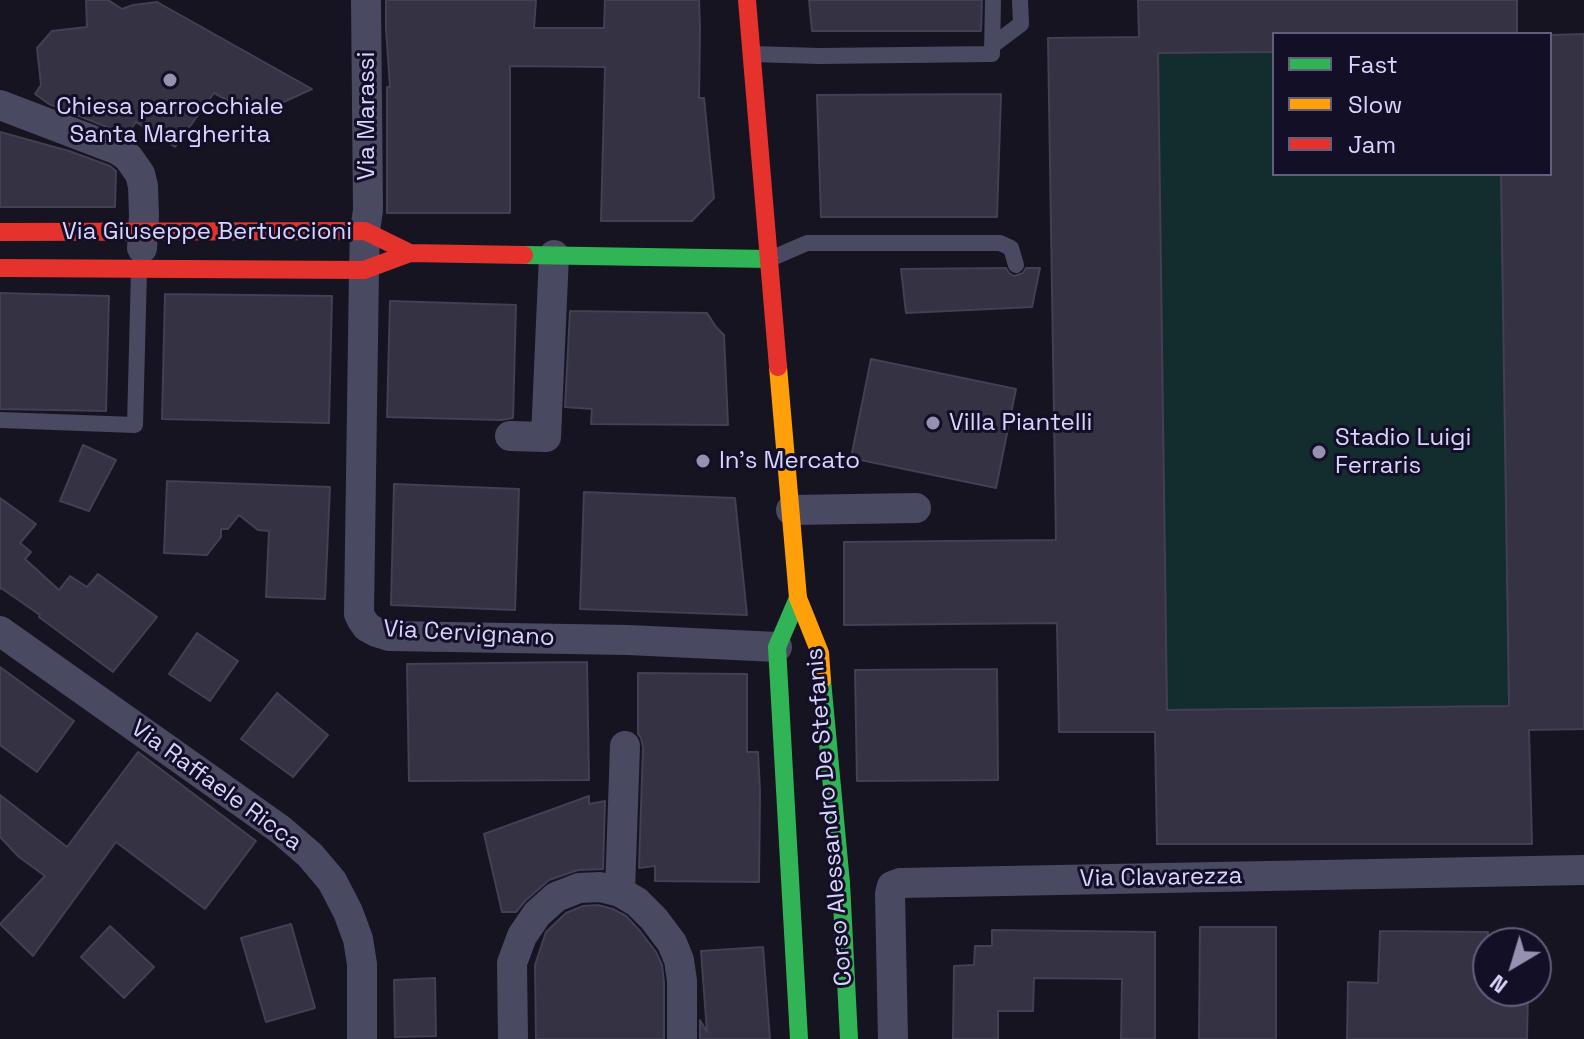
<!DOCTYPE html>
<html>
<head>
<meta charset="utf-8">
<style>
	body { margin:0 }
	#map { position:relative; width:1584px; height:1039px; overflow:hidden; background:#161421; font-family:"Space Grotesk",sans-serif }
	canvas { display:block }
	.legend { position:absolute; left:1272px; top:32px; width:280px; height:144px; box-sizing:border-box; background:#130f26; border:2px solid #625e7d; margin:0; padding:10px 14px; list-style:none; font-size:24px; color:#d9d4ff }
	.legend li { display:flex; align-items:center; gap:16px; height:40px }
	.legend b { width:40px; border:2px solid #625e7d }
	.north { position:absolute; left:1472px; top:927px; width:80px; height:80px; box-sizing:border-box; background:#130f26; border:2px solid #625e7d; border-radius:50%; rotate:218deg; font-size:22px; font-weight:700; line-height:32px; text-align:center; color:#d9d4ff }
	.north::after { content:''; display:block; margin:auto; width:28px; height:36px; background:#9591b1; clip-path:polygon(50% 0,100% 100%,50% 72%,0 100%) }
</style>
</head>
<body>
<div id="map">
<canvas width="1584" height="1039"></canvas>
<ul class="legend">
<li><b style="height:10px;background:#30b455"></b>Fast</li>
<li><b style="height:10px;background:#ff9f0a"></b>Slow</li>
<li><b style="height:10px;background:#e5322d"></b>Jam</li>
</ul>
<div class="north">N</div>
</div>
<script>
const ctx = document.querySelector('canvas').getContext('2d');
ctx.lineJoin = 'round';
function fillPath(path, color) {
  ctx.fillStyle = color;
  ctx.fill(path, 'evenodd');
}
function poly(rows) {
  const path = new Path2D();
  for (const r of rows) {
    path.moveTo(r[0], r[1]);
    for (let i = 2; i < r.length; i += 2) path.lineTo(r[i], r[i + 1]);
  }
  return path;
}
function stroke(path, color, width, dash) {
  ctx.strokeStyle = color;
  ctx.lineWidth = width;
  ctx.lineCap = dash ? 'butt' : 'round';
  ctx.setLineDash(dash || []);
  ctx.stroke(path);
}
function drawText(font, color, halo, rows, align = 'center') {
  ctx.font = font + ' "Space Grotesk",sans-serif';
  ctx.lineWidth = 6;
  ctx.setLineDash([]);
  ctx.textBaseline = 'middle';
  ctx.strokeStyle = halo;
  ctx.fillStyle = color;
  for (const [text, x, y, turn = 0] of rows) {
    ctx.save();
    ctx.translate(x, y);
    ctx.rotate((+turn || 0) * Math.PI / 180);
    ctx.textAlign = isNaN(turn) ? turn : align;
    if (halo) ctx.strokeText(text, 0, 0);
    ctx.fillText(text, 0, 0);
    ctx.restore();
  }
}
const green = poly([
	[1138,0,1517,0,1517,34,1274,34,1274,174,1550,174,1550,35,1584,34,1584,729,1529,730,1157,844,1155,732,1059,732,1048,39,1139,37]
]);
const building = poly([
	[86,0,108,0,122,9,133,5,157,2,312,89,255,115,214,93,175,147,136,122,127,135,49,104,35,94,41,85,37,48,52,31,87,27,86,0],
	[386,0,536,0,534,28,604,28,605,0,699,0,700,28,699,98,704,98,714,198,692,221,601,221,605,67,510,66,510,213,387,213,387,87,390,87,386,29,386,0],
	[809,0,982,0,981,31,812,31,809,0],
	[1138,0,1517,0,1517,34,1274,34,1274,52,1158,53,1167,710,1509,706,1501,174,1550,174,1550,35,1584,34,1584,729,1529,730,1532,844,1157,844,1155,732,1059,732,1057,623,844,625,844,542,1056,540,1048,38,1139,37,1138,0],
	[1001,94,997,217,821,217,817,95,1001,94],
	[0,132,69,151,110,166,116,171,115,207,0,207,0,132],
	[1006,268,1009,273,1014,276,1023,273,1026,268,1040,268,1032,307,906,313,901,269,1006,268],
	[0,293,109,296,106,411,0,409,0,293],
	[165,294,332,296,329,423,162,419,165,294],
	[390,301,516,305,513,418,501,420,387,417,390,301],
	[570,311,707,313,716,327,724,335,728,425,591,424,592,409,565,407,570,311],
	[871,359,1016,389,996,488,851,458,871,359],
	[83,445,116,460,89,511,60,501,83,445],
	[167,481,330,487,325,599,266,597,269,531,258,530,239,515,228,529,221,529,221,537,207,555,164,553,167,481],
	[394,484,519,489,515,610,391,605,394,484],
	[584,492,735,498,747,615,580,609,584,492],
	[0,498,36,524,20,543,31,552,25,559,59,590,70,576,87,587,98,574,157,617,113,672,39,617,40,615,1,588,0,589,0,498],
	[197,633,238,661,210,701,169,674,197,633],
	[587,662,589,780,409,781,407,664,587,662],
	[0,667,74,721,37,772,0,745,0,667],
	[997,669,998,780,857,781,855,670,997,669],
	[638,673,747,674,747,752,758,752,760,791,759,882,655,881,655,866,639,868,643,747,641,738,638,734,638,673],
	[277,693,328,735,293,777,241,739,277,693],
	[138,752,256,841,205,909,116,842,33,956,0,924,45,876,19,857,0,837,0,795,67,847,138,752],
	[589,796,589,804,605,801,603,869,578,870,549,880,525,901,516,912,502,912,484,834,589,796],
	[598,905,613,909,626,916,640,931,656,952,662,965,664,982,664,1039,536,1039,535,965,546,932,566,913,583,906,598,905],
	[291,924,315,1008,266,1022,241,938,291,924],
	[110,926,154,967,124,998,81,957,110,926],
	[1200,927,1276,927,1276,1039,1199,1039,1200,927],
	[992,930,1155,932,1155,1039,1121,1039,1122,979,1034,978,1033,1011,998,1011,998,1039,953,1039,954,966,974,965,975,946,992,946,992,930],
	[1380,931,1488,932,1488,991,1528,991,1527,1039,1347,1039,1348,982,1378,983,1380,931],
	[763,947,770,1039,700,1039,700,1020,707,1032,701,951,763,947],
	[435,978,436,1036,395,1037,394,980,435,978]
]);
const lane = poly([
	[993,45,1021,24,1020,0],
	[752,54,819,56,992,54,993,0],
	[770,259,807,243,1000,243,1011,248,1016,265],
	[0,420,135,425,139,270]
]);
const street = poly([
	[366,0,368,210,365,231,364,270,359,614,362,620,367,627,376,632,389,636,628,640,777,647],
	[0,105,118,150,128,157,140,174,143,186,144,216,142,248],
	[510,436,546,437,554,255],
	[791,510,916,508],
	[0,631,281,830,310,855,332,881,348,912,358,939,362,964,362,1039],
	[620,892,625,746],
	[513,1039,512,963,522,936,537,914,556,897,579,888,600,887,620,892,637,902,654,919,672,943,679,960,682,981,682,1039],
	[893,1039,890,894,892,886,900,883,1584,870]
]);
const fast = poly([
	[524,255,769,259],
	[798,598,777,647,799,1039],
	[822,680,841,883,849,1039]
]);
const slow = poly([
	[778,367,798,598,820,653,822,680]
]);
const jam = poly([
	[747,0,778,367],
	[0,232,365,231,410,253],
	[0,268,364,270,410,253,524,255]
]);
const markers = [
	[170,80,8,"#9591b1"],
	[933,423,8,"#9591b1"],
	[1319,452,8,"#9591b1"],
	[703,461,8,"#9591b1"]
];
const poiNames = [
	["Chiesa parrocchiale",170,107,"center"],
	["Santa Margherita",170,135,"center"],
	["Villa Piantelli",949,423],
	["Stadio Luigi",1335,438],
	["Ferraris",1335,466],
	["In's Mercato",719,461]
];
const streetNames = [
	["Via Marassi",367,116,-90],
	["Via Giuseppe Bertuccioni",207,232],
	["Via Cervignano",469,634,3],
	["Via Raffaele Ricca",216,786,36],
	["Corso Alessandro De Stefanis",830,817,-95],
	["Via Clavarezza",1161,878,-1]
];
fillPath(green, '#132c2d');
fillPath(building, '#343243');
stroke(building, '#433f54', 2);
stroke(lane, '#4a4962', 16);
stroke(street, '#4a4962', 30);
stroke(fast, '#30b455', 18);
stroke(slow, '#ff9f0a', 18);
stroke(jam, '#e5322d', 18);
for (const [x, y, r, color] of markers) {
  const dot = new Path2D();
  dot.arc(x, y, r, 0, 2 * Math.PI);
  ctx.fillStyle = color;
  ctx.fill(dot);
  stroke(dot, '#130f26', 3);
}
drawText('24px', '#d9d4ff', '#130f26', poiNames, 'left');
drawText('24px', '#d9d4ff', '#130f26', streetNames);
</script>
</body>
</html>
